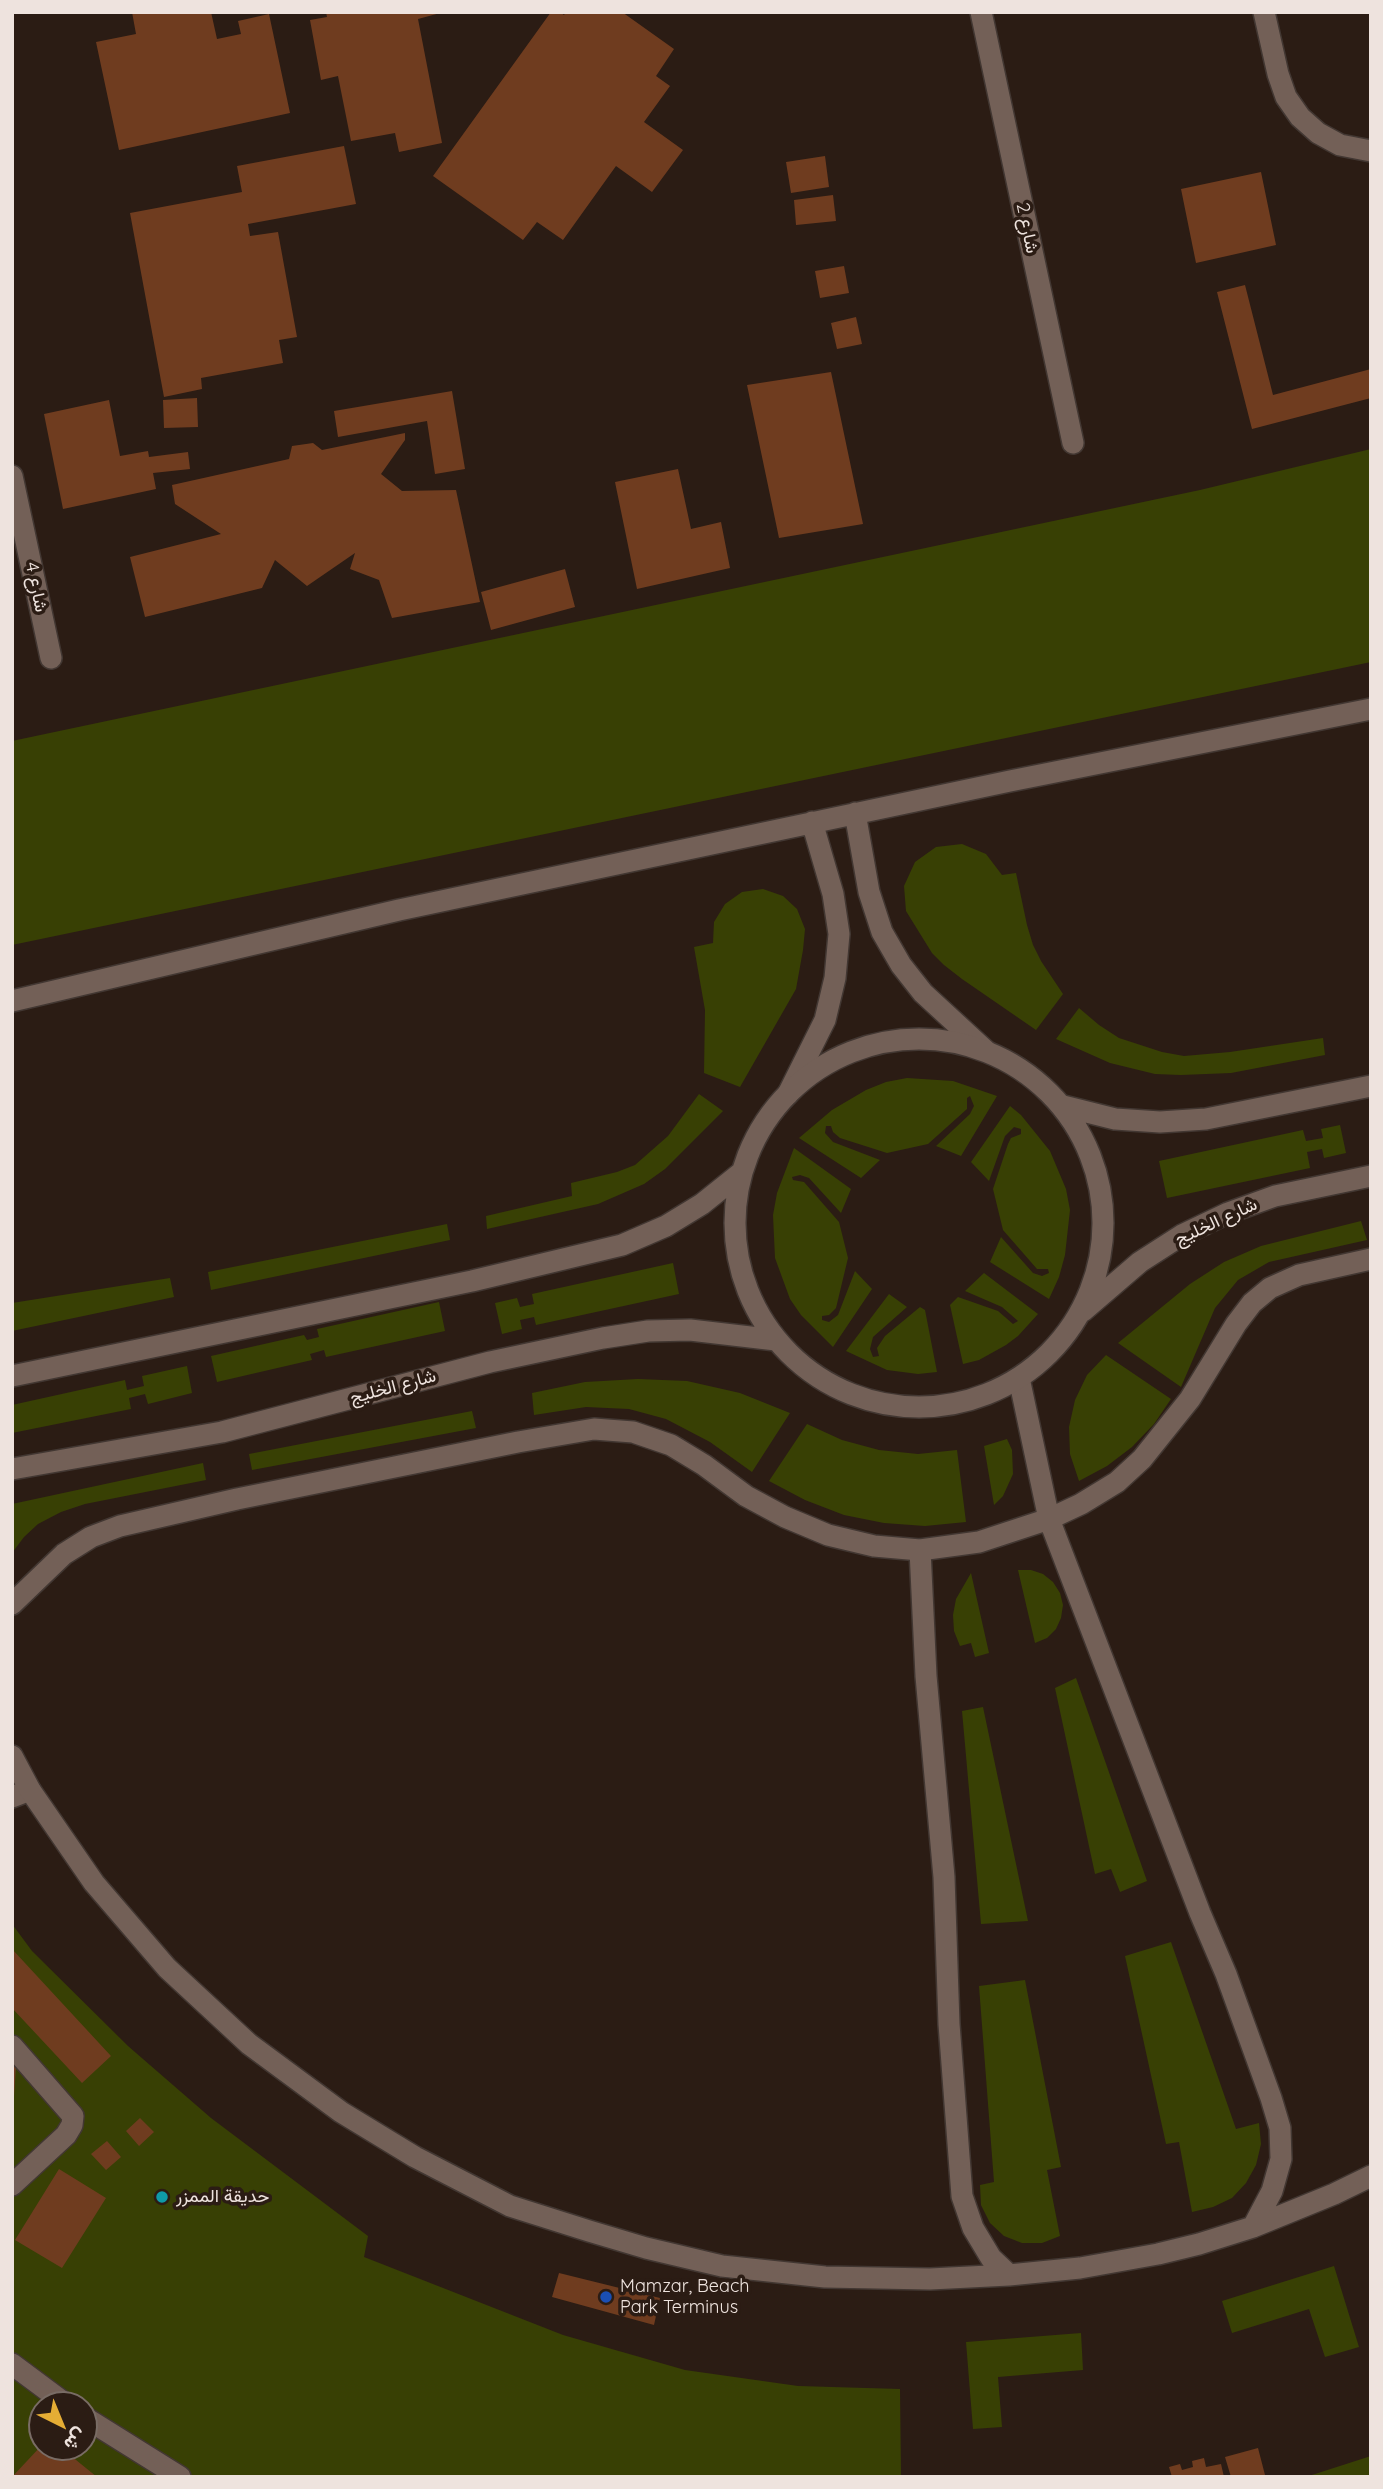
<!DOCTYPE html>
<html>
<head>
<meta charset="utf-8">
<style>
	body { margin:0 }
	#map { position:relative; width:1383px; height:2489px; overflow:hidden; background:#2b1c14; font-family:Quicksand,Vazirmatn,sans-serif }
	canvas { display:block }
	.frame { position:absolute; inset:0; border:14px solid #eee3de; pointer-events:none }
	.north { position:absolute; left:28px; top:2391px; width:70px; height:70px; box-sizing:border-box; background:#2b1c14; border:2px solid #796c65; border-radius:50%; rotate:137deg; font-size:19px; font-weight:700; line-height:28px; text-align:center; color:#eee3de }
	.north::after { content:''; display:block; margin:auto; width:24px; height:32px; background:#e5ad35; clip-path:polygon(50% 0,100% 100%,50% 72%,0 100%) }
</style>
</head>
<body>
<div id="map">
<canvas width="1383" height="2489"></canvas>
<div class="frame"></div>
<div class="north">ش</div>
</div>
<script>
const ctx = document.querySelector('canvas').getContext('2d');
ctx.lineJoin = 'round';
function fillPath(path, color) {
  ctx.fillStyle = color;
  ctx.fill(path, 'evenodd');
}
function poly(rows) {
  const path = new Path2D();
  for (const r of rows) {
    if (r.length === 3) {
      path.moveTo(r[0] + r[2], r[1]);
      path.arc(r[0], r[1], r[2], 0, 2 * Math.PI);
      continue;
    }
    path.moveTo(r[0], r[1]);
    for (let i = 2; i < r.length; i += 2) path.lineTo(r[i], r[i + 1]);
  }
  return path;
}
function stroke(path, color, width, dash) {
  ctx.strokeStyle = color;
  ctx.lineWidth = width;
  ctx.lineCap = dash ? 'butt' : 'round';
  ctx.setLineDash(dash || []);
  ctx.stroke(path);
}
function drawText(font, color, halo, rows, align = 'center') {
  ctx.font = font + ' Quicksand,Vazirmatn,sans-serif';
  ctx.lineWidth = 7;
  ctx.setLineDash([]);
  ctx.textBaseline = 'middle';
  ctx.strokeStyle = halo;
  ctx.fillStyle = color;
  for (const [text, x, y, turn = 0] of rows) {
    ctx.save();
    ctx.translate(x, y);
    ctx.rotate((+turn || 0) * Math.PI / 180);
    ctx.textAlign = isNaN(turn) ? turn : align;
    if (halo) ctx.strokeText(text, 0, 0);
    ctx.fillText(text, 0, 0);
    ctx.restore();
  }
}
const green = poly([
	[1371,449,1371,662,12,945,12,741,1200,490],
	[962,844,986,854,1002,875,1016,873,1027,925,1033,945,1041,961,1063,994,1036,1030,962,979,944,965,932,953,906,911,904,886,915,862,936,847],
	[763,889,783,896,797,909,805,929,803,950,796,989,740,1087,704,1073,705,1010,694,947,713,943,714,922,725,904,742,892],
	[1079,1008,1099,1025,1119,1038,1162,1052,1184,1056,1230,1052,1323,1038,1325,1055,1231,1073,1181,1075,1155,1074,1110,1063,1056,1039],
	[907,1078,953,1081,997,1096,961,1156,936,1146,970,1114,974,1106,970,1096,967,1098,967,1109,928,1144,887,1153,840,1138,833,1132,831,1126,826,1126,825,1133,833,1142,880,1160,861,1178,799,1138,832,1110,866,1090,886,1082],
	[699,1094,723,1111,665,1169,644,1184,598,1204,487,1229,486,1216,572,1196,571,1183,617,1172,635,1165,668,1136],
	[1010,1106,1021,1115,1050,1151,1066,1189,1070,1210,1065,1255,1059,1277,1049,1299,990,1262,1001,1237,1033,1273,1042,1276,1049,1273,1048,1269,1037,1269,1003,1230,993,1189,1008,1144,1011,1138,1021,1134,1021,1129,1014,1127,1005,1136,989,1181,971,1162],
	[1340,1125,1346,1153,1324,1158,1322,1149,1307,1152,1310,1168,1167,1198,1159,1161,1303,1130,1306,1141,1323,1138,1321,1129],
	[794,1148,851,1189,841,1213,809,1178,800,1175,792,1177,793,1180,804,1182,839,1222,848,1258,836,1308,829,1315,822,1316,822,1320,829,1322,838,1315,855,1271,872,1289,833,1347,801,1315,790,1299,775,1258,773,1215,777,1193],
	[1361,1221,1367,1240,1269,1262,1238,1280,1215,1308,1181,1387,1118,1343,1190,1284,1224,1262,1261,1246],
	[447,1224,450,1240,211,1290,208,1272],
	[673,1263,679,1294,536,1325,534,1317,520,1320,522,1329,502,1334,495,1303,517,1298,520,1307,534,1304,532,1294],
	[984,1273,1038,1314,1018,1336,1006,1345,979,1360,963,1364,950,1305,958,1297,998,1311,1013,1324,1018,1321,1002,1307,965,1291],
	[170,1278,174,1297,12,1331,12,1303],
	[889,1294,907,1307,873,1337,870,1349,873,1357,879,1356,877,1348,885,1336,920,1307,925,1310,937,1372,918,1374,887,1370,846,1351],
	[439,1302,445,1331,326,1357,324,1350,310,1354,312,1360,217,1382,211,1356,304,1335,307,1340,319,1337,317,1329],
	[1106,1355,1171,1399,1154,1424,1132,1447,1107,1466,1079,1481,1070,1454,1069,1427,1075,1400,1087,1375],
	[187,1366,192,1393,148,1404,145,1394,129,1398,131,1409,12,1433,12,1405,125,1380,127,1390,144,1386,142,1376],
	[638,1379,687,1381,740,1393,790,1413,752,1472,710,1442,666,1419,629,1409,586,1407,534,1415,532,1393,585,1382],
	[472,1411,476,1428,252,1470,249,1454],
	[807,1424,842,1440,879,1450,918,1454,957,1450,966,1522,925,1526,884,1523,844,1515,805,1500,769,1481],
	[1007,1439,1012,1450,1013,1474,1003,1496,994,1505,984,1446],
	[203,1463,206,1480,85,1504,61,1512,38,1524,24,1537,12,1553,12,1504],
	[1018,1570,1031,1570,1043,1574,1053,1582,1060,1593,1063,1605,1061,1618,1056,1629,1047,1638,1035,1643],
	[971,1573,989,1653,975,1657,971,1643,960,1646,954,1631,953,1615,956,1599],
	[1076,1678,1147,1881,1120,1892,1111,1869,1095,1874,1055,1688],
	[983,1707,1028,1921,981,1924,962,1711],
	[12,1924,32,1951,128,2046,211,2118,368,2236,364,2257,563,2335,685,2370,798,2386,900,2389,901,2477,12,2477],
	[42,2405,84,2405,84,2447,42,2447],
	[1171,1942,1236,2129,1259,2123,1261,2144,1256,2165,1246,2183,1232,2198,1213,2207,1192,2212,1179,2142,1166,2144,1125,1956],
	[1025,1980,1061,2167,1047,2170,1060,2236,1042,2243,1022,2243,1004,2236,990,2223,981,2205,980,2185,994,2182,979,1986],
	[1334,2266,1359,2347,1325,2357,1309,2309,1232,2333,1222,2301],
	[1081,2333,1083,2370,998,2377,1002,2427,973,2429,966,2342],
	[1371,2456,1371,2477,1305,2477,1315,2474]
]);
const building = poly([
	[132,12,211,12,217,39,241,34,238,21,269,14,290,113,119,150,96,42,136,34],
	[326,12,444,12,418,19,442,143,399,152,395,133,351,141,338,76,321,80,310,20,327,17],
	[551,12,560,12,564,15,566,12,622,12,674,49,656,76,670,86,644,122,683,150,652,192,616,166,563,240,537,222,523,240,433,176],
	[344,146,356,204,248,224,250,236,278,232,297,337,279,340,283,363,201,378,202,389,164,397,130,213,242,192,237,166],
	[825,156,829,187,791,193,786,162],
	[1261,172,1276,245,1196,263,1181,189],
	[833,195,836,221,796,225,794,200],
	[844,266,849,293,820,298,815,271],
	[1245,285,1273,395,1371,369,1371,398,1252,429,1217,292],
	[856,317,862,344,837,349,831,323],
	[831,372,863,524,779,538,747,385],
	[452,391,465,469,435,474,427,421,338,437,334,411],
	[197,398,198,427,164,428,163,400],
	[109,400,120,456,148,451,149,457,188,452,190,469,153,473,156,489,63,509,44,414],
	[405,433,405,440,381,474,402,491,456,490,480,602,392,618,379,580,350,569,355,553,307,586,275,560,262,588,145,617,130,557,221,534,175,504,172,485,289,459,292,446,313,443,322,450],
	[678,469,691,529,721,522,730,568,637,589,615,482],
	[565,569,575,607,491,630,481,592],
	[12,1949,111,2056,82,2083,12,2008],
	[12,2066,16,2066,14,2097,12,2097],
	[140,2118,154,2132,139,2146,126,2131],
	[107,2141,121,2157,106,2170,91,2154],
	[59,2169,106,2198,62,2268,15,2240],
	[559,2273,660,2298,654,2325,552,2297],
	[42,2445,60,2447,97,2477,12,2477],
	[1258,2448,1265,2475,1231,2477,1225,2457],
	[1204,2458,1206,2467,1221,2464,1224,2477,1172,2477,1169,2467,1180,2464,1182,2470,1193,2467,1192,2461]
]);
const lane = poly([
	[1264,12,1278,74,1286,97,1300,117,1318,133,1340,145,1371,151],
	[855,813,869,892,882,932,901,965,923,993,986,1051],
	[12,1001,399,910,1010,781,1371,709],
	[788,1094,825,1020,835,978,839,934,833,894,812,822],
	[12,1797,30,1790],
	[12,2046,73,2116,72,2125,66,2135,12,2185],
	[12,2364,67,2405],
	[84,2417,180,2477]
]);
const street = poly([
	[981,12,1073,443],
	[12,476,51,658],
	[1019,1378,1049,1519,1200,1913,1226,1974,1271,2098,1280,2128,1281,2159,1272,2191,1253,2227],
	[920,1550,926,1676,944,1877,949,2024,962,2196,973,2228,991,2258,1009,2275],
	[12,1604,64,1554,91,1537,120,1526,237,1499,518,1442,594,1429,633,1432,671,1445,704,1465,746,1496,785,1517,828,1535,874,1546,920,1550,979,1542,1049,1519,1081,1504,1117,1482,1142,1459,1190,1399,1236,1324,1252,1303,1270,1288,1299,1275,1371,1259],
	[12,1756,30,1790,94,1883,167,1968,249,2044,341,2112,415,2157,510,2206,589,2231,646,2248,722,2266,825,2277,930,2279,1009,2275,1080,2268,1158,2254,1199,2244,1253,2227,1334,2194,1371,2176]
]);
const secondary = poly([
	[919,1223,184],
	[1063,1106,1115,1119,1160,1122,1206,1119,1371,1086],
	[1083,1311,1140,1262,1182,1235,1228,1213,1275,1196,1371,1176],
	[12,1376,472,1281,622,1245,666,1226,702,1204,742,1172],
	[12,1469,222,1432,490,1362,603,1338,648,1331,690,1330,776,1340]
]);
const markers = [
	[162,2197,7,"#0f9aa8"],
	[606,2297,7,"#1a4fb4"]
];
const streetNames = [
	["شارع 2",1027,228,78],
	["شارع 4",36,587,78],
	["شارع الخليج",1216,1222,-25],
	["شارع الخليج",393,1387,-15]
];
const poiNames = [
	["حديقة الممزر",176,2197],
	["Mamzar, Beach",620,2287],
	["Park Terminus",620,2308]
];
fillPath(green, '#384004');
fillPath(building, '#6f3c1f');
stroke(lane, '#423732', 24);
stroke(street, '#423732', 24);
stroke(secondary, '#423732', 24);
stroke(lane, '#736057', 21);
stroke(street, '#736057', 21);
stroke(secondary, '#736057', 21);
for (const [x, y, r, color] of markers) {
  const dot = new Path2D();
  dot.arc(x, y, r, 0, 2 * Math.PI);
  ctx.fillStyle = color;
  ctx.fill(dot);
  stroke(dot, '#2b1c14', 2.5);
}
drawText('18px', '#eee3de', '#2b1c14', streetNames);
drawText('18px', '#eee3de', '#2b1c14', poiNames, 'left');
</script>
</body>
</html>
